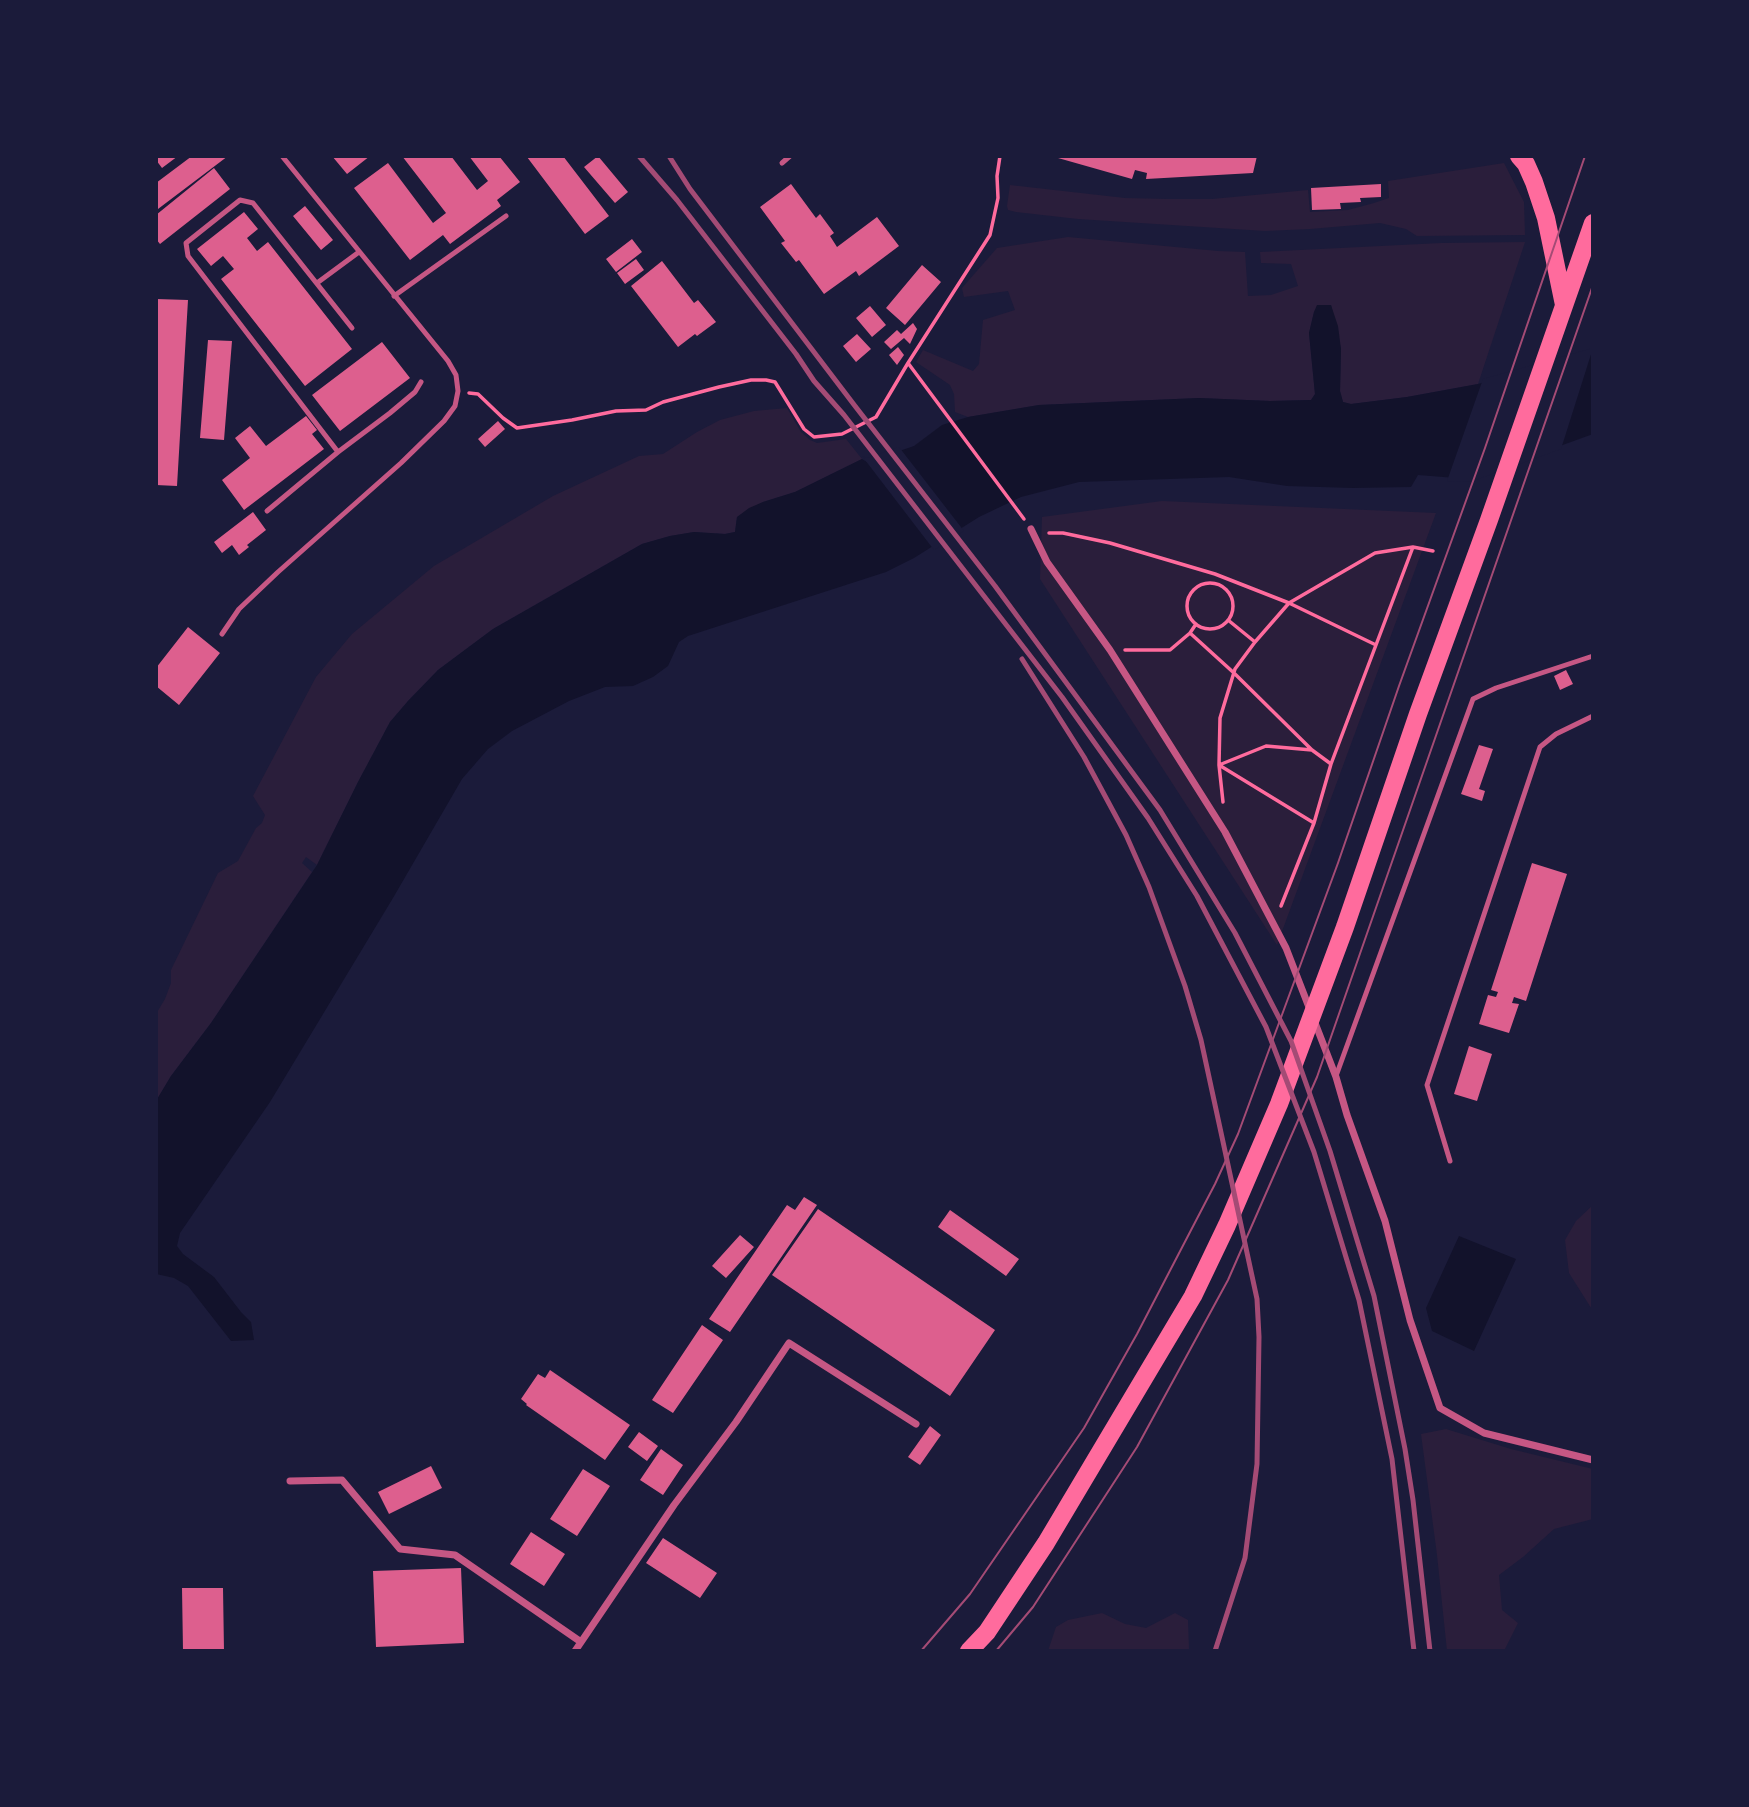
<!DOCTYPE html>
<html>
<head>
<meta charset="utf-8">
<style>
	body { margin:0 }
	#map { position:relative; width:1749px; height:1807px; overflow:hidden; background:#1b1b3a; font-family:"DM Sans",sans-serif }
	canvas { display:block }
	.frame { position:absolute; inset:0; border:158px solid #1b1b3a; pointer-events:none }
</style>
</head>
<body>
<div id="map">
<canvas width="1749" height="1807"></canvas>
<div class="frame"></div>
</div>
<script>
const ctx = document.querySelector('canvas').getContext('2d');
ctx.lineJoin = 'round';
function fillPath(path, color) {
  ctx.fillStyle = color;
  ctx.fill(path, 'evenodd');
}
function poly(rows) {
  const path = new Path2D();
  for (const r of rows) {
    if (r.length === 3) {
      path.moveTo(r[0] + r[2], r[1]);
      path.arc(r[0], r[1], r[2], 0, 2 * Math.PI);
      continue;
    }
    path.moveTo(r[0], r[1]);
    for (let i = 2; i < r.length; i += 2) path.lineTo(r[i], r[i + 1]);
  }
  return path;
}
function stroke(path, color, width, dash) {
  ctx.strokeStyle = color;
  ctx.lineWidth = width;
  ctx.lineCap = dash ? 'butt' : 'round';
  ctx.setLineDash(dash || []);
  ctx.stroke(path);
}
const green = poly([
	[1504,163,1524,202,1525,235,1417,236,1406,229,1380,223,1310,229,1265,231,1078,219,1016,212,1008,210,1007,206,1010,185,1125,198,1168,199,1212,199,1308,190,1310,212,1348,210,1374,203,1389,198,1388,181],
	[1068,237,1218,251,1245,252,1248,296,1271,295,1298,286,1291,264,1261,263,1260,252,1441,243,1525,242,1478,384,1407,397,1351,404,1343,402,1340,391,1341,349,1331,305,1318,305,1314,312,1309,333,1315,394,1311,400,1270,401,1199,398,1039,405,968,417,955,412,954,394,950,385,916,362,923,350,973,371,979,364,983,320,1015,310,1008,291,964,297,962,288,997,248],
	[787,408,801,432,810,440,817,443,846,439,862,459,795,492,763,502,737,517,735,532,725,534,694,532,670,536,642,544,493,629,438,670,408,701,390,722,358,782,317,865,306,857,302,863,312,872,211,1023,171,1076,156,1101,156,1014,165,999,171,983,171,970,218,873,238,861,256,828,262,823,265,815,253,796,316,677,352,634,434,566,553,496,639,456,663,454,697,432,720,420,754,411],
	[1162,501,1436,513,1277,945,1040,579,1042,517],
	[1593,1205,1593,1311,1569,1273,1565,1240,1576,1221],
	[1446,1429,1511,1449,1593,1469,1593,1519,1554,1529,1523,1557,1499,1575,1502,1610,1518,1623,1504,1651,1447,1651,1437,1555,1421,1434],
	[1102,1613,1125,1624,1146,1628,1175,1613,1188,1620,1189,1649,1188,1651,1048,1651,1056,1627,1068,1620]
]);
const water = poly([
	[1317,305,1331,305,1338,326,1341,349,1340,391,1343,402,1351,404,1407,397,1478,384,1593,352,1593,434,1469,479,1418,475,1411,487,1353,488,1287,486,1229,477,1079,482,1021,497,979,517,914,558,886,572,688,636,679,642,668,666,653,677,633,686,605,687,569,701,512,731,488,749,462,779,393,898,270,1102,180,1233,177,1246,183,1254,214,1277,241,1312,251,1322,254,1340,231,1341,188,1286,174,1278,156,1274,156,1101,171,1076,211,1023,317,865,358,782,390,722,408,701,438,670,493,629,642,544,670,536,694,532,725,534,735,532,737,517,749,508,763,502,795,492,862,459,867,462,914,446,942,425,968,417,1039,405,1199,398,1270,401,1311,400,1315,394,1309,333,1314,312],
	[1459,1236,1516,1259,1474,1351,1432,1331,1426,1308]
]);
const pier = poly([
	[1593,348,1561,449,1470,482,1447,481,1483,379],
	[899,447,964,531,934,550,862,456,867,458]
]);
const building = poly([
	[156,156,178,156,162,168,156,160],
	[192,156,228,156,158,209,156,206,156,183],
	[332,156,370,156,347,174],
	[402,156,451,156,477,190,488,181,469,156,499,156,520,182,497,200,501,206,450,244,443,235,410,260,354,188,388,163,433,223,446,213],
	[530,156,563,156,609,216,585,234,527,157],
	[598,156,628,192,615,203,584,167],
	[1051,156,1257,156,1253,173,1146,179,1147,173,1135,170,1132,179],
	[214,168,230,189,160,244,156,239,156,215],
	[791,184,816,218,820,214,834,233,830,236,837,247,877,217,899,246,859,276,856,271,824,294,799,260,796,262,781,243,785,241,760,207],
	[1381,184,1381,197,1360,198,1361,202,1340,203,1341,209,1312,210,1311,188],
	[305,206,333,240,321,250,293,216],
	[244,212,258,229,247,238,257,251,268,242,352,349,305,386,221,279,234,269,223,256,211,266,197,249],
	[632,239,642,252,616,272,606,259],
	[636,259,644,270,625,284,617,273],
	[662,261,694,303,698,300,716,322,697,336,695,334,678,347,631,286],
	[922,265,941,282,905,325,886,308],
	[156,299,188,300,177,486,156,485],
	[870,306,886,325,872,337,856,318],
	[913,323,917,329,910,344,904,338,891,349,884,342,897,330,901,334],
	[857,334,871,349,856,362,843,346],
	[208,340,232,341,224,440,200,438],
	[382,342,410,378,340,431,312,395],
	[898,347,904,355,897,365,889,355],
	[306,416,317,430,312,434,324,449,244,510,222,480,250,458,235,438,250,426,266,446],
	[498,421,505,429,485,447,478,439],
	[253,512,266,530,247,545,249,547,239,555,232,545,222,553,214,542],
	[188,627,220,653,179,705,156,686,156,668],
	[1566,670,1573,684,1560,690,1554,676],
	[1479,745,1493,749,1479,789,1485,791,1482,801,1461,794],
	[1532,863,1567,874,1526,1001,1514,997,1512,1003,1519,1004,1509,1033,1479,1024,1488,995,1496,997,1498,992,1491,990],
	[1469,1046,1492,1054,1477,1101,1454,1094],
	[804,1197,817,1205,730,1332,709,1319,787,1205,795,1210],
	[818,1209,995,1330,950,1396,772,1275],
	[950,1210,1019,1259,1006,1276,938,1227],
	[740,1235,754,1247,726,1278,712,1266],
	[702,1325,723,1340,673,1413,652,1400],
	[550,1370,630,1425,605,1460,526,1405,527,1404,521,1399,538,1374,545,1378],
	[930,1426,941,1435,920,1465,908,1457],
	[639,1432,658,1446,647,1461,628,1447],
	[661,1449,683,1465,663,1495,640,1480],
	[431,1466,442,1488,389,1514,378,1492],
	[583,1469,610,1486,577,1536,550,1519],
	[531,1532,565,1554,544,1586,510,1564],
	[663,1538,717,1573,700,1598,646,1563],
	[461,1568,464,1643,376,1647,373,1571],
	[182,1588,223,1588,224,1651,183,1651]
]);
const path = poly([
	[908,363,1024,519],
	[469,393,478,394,503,418,517,428,572,420,616,411,646,410,663,402,719,387,751,380,766,380,775,382,804,429,814,437,842,434,876,417,908,363,990,235,998,198,997,176,1000,156],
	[1049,533,1063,533,1110,543,1215,574,1289,603,1376,645],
	[1210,606,23],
	[1228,620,1255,642],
	[1196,624,1190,633,1234,673,1312,750,1331,764],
	[1125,650,1170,650,1190,633],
	[1312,750,1266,746,1219,765,1314,823],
	[1223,802,1219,765,1220,718,1235,669,1255,642,1289,603,1375,553,1413,547,1433,551],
	[1281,906,1314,823,1331,764,1413,547]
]);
const service = poly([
	[782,163,790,156],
	[317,283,359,252],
	[394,296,506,216],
	[338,452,188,256,186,243,240,200,253,203,352,328],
	[267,511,338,452,390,413,415,392,421,382],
	[222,634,239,609,278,572,401,463,444,421,455,406,458,391,456,375,448,361,282,156],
	[1336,1076,1473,699,1496,688,1593,656],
	[1450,1161,1427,1085,1540,747,1556,734,1593,716]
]);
const minor = poly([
	[1031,529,1047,562,1110,650,1225,832,1286,948,1336,1077,1347,1115,1385,1221,1410,1320,1440,1408,1484,1433,1593,1460],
	[290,1481,342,1480,400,1549,455,1555,581,1642],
	[575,1651,674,1505,736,1422,789,1343,916,1424]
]);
const primary = poly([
	[1519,156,1526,164,1534,182,1546,218,1564,305],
	[969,1651,987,1632,1046,1543,1193,1296,1227,1225,1279,1104,1345,927,1418,714,1489,520,1593,223]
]);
const tram = poly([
	[921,1651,970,1594,1084,1428,1137,1334,1215,1184,1238,1134,1338,863,1399,686,1485,448,1585,156],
	[996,1651,1033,1607,1137,1447,1228,1280,1317,1077,1593,285]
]);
const rail = poly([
	[639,156,677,200,796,354,814,381,844,415,1062,697,1148,818,1197,896,1266,1027,1314,1152,1359,1300,1392,1459,1414,1651],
	[669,156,690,189,855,406,995,586,1160,810,1235,933,1291,1041,1330,1151,1374,1296,1405,1449,1413,1500,1430,1651],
	[1022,659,1084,757,1126,835,1149,887,1185,986,1201,1040,1257,1299,1259,1337,1257,1464,1245,1558,1215,1651]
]);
fillPath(green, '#2a1e3b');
fillPath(water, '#12122b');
fillPath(pier, '#1b1b3a');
fillPath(building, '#dd5f8e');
stroke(path, '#ff6b9d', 3.5);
stroke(service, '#c65784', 5);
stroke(minor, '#c65784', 7);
stroke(primary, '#ff6b9d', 18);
stroke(tram, '#a44b75', 2);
stroke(rail, '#a44b75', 5);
</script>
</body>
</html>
